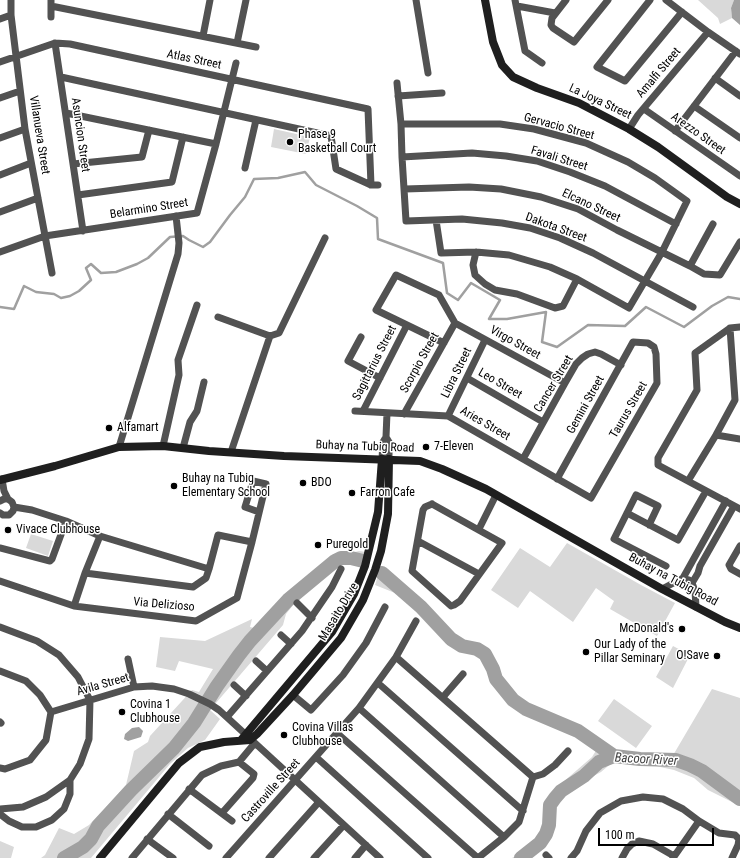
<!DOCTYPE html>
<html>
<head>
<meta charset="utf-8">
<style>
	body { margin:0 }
	#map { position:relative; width:740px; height:858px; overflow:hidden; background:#fff; font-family:"Roboto Condensed",sans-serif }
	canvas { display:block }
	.scale { position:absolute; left:598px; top:828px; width:116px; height:18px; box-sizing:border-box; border:2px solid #000; border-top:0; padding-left:5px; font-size:12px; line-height:14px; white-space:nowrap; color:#000; -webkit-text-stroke:3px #fff; paint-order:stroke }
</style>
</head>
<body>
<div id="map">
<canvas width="740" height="858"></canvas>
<div class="scale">100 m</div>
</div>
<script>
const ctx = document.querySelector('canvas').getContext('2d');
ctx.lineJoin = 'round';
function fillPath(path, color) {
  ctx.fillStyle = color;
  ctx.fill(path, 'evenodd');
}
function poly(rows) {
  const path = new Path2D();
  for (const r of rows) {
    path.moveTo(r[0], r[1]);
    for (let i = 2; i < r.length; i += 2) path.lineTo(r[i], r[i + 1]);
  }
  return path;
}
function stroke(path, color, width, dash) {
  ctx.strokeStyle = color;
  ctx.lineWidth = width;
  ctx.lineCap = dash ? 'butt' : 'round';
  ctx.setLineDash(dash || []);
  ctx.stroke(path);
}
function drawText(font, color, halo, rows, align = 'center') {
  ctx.font = font + ' "Roboto Condensed",sans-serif';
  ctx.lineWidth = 3;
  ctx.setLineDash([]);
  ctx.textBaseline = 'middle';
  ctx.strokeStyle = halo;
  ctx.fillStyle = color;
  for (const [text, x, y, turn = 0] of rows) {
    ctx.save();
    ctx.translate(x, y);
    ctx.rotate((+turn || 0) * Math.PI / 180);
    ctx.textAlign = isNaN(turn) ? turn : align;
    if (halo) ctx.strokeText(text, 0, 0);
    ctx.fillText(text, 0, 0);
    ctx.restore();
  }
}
const green = poly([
	[698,0,734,0,731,8,732,18,720,24,718,18],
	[274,129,310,137,306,154,271,147],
	[31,534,53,541,48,556,26,548],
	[567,543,641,585,675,603,657,636,610,609,614,601,596,588,573,622,530,591,518,608,491,590,520,548,550,567],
	[359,551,366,552,363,566,338,564,294,604,286,614,283,625,210,710,220,719,205,740,188,748,170,764,91,858,41,858,45,855,59,828,74,834,89,825,105,808,126,785,134,751,148,742,150,736,192,690,199,692,213,669,179,661,175,671,156,667,160,637,205,641,252,619,250,627,254,628,280,600,313,572,333,557],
	[381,566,458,639,483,649,492,658,498,669,500,683,510,694,527,706,567,720,601,739,615,750,624,753,644,753,672,757,712,689,740,698,740,806,708,790,694,778,674,770,651,765,614,761,601,772,577,785,563,795,553,810,556,820,549,838,538,851,526,858,512,858,522,852,537,838,544,825,547,803,553,793,562,783,592,757,597,749,580,737,541,720,518,708,502,696,491,678,481,655,449,646,424,614,410,602,400,595,375,585],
	[673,646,690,655,673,688,656,677],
	[614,699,652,726,636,748,598,721],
	[0,841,14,847,11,858,0,858]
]);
const water = poly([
	[734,0,740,0,740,25,732,18,731,8],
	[139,727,143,731,141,737,128,741,124,739,125,734,132,728]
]);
const stream = poly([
	[0,307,14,309,24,286,36,292,54,294,61,298,70,296,79,291,91,280,86,268,91,264,101,273,116,272,137,264,148,258,170,237,183,236,189,240,203,247,210,242,230,215,245,197,254,179,278,178,305,172,316,185,357,206,377,218,378,239,443,263,447,293,458,300,471,283,500,300,489,319,507,319,546,312,542,342,557,347,588,325,625,326,646,307,684,327,712,306,728,297,740,299]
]);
const river = poly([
	[382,573,421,607,451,639,462,646,477,649,485,654,493,669,496,679,513,700,526,709,578,731,614,756],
	[64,858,83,847,91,839,98,826,131,790,174,748,194,723,217,686,239,655,250,641,288,600,335,561,341,558,351,558,363,561],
	[521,858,540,843,546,834,549,825,550,805,555,798,561,791,584,776,599,762,614,756,640,759,676,760,690,765,702,771,740,799]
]);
const street = poly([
	[11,0,11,15,25,129,52,273],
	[51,0,51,6,256,47],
	[416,0,428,73],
	[515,0,525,51,542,63],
	[566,0,552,18,551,25,553,28,574,42,608,0],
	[650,0,597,67,625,81,682,12],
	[666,0,708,32,740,54],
	[517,6,555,13],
	[51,17,51,6],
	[0,19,11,15],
	[203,36,210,0],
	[55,43,83,231],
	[237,43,246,0],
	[0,62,55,43,70,44,368,109,371,185],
	[61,77,331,136,336,169,371,185,378,185],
	[715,78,740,96],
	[397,83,401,124,402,157,406,221,462,219,502,223,530,228,560,238,593,253,693,307],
	[398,96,442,93],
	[0,98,20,91],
	[694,106,740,138],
	[644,109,740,176],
	[66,113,216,144],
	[401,124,500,124,534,129,586,143,628,162,655,178,687,201,662,252,629,308,577,279,550,267,509,255,476,252,441,253,436,220],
	[629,129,638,115,708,32],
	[675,131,736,51],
	[0,138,25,129],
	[402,157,472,153,506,156,537,161,570,172,605,186,676,224],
	[73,164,142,157,149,130],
	[245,168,256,120],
	[0,175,31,163],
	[405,189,469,187,501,189,541,197,578,209,617,230,690,266,704,274,720,275,740,242],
	[78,195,172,182,183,137],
	[0,212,38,198],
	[0,252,45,236,197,213,216,144,236,63],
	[476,252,473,265,475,275,485,284,495,290,517,294,555,308,563,306,577,279],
	[690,266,713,224],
	[218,317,270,336,231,452],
	[455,323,565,383],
	[740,327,730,328,695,353,697,390,658,458,658,465,740,509],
	[270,336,279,333,325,238],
	[361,337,348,361,380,378],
	[444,343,376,310,396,275,439,295,455,323],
	[467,378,543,422],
	[355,411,448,416,523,459,591,498,657,383,656,354,654,347,648,343,633,342,557,479],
	[363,411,407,325],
	[404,414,455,323],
	[448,416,485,340],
	[716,435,740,439],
	[386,437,389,442,389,459],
	[163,446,179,375,178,360,197,305],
	[119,447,178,254,179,243,176,216],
	[183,448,190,422,197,411,204,382],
	[382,459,383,442,386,437,387,413],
	[523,459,565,383,576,364,582,358,588,354,595,352,601,354,621,365],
	[2,479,4,491,8,499],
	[688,481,716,435,735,400,730,328],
	[0,501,4,499,8,499,12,502,14,507,13,511,9,515,3,515,0,513],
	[432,504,502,543,460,601,454,605,451,606,412,571,423,510,425,507,432,504],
	[14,507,32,510,66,521,100,536],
	[627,513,678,540,706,491],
	[649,525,658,506,636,495,614,539,666,566],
	[479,529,496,495],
	[418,541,479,574],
	[740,546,729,565,731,569,740,574],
	[0,548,50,561,52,559,66,521],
	[209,569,100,536,85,573,193,587,206,578,209,569,218,535,252,542],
	[683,578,726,501],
	[0,581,74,606,196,621,237,598,252,542,266,484,253,481,245,507,259,512],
	[692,583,698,573,700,566,734,506],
	[662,589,683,578,689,580,692,583,695,591,696,607],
	[297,603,312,618],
	[74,606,85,573],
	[0,627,37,641,59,655,78,677,90,700,89,739,80,764,70,780,46,797,23,807,0,809],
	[281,635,291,644],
	[396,657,533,777],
	[128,659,134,687],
	[256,661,267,671],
	[0,671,26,681,40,695,51,712,46,740,30,760,5,769,0,768],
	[378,683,523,811],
	[234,685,246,696],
	[293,695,311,710,343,675,366,643,385,607],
	[443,697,463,674],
	[359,708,504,837],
	[51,712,134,687,152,686,174,689,189,694,210,704,219,710,380,858],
	[227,717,302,631,332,587,341,569],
	[0,722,1,723],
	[337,733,478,858,504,837,519,822,533,777,543,774,555,765,568,751],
	[316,757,428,858],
	[239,762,254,744],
	[189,789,232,821],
	[0,814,9,821,22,827,36,827,52,820,64,809,70,794,70,780],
	[168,814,209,846],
	[147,839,173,858],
	[546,855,549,858],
	[132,858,202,775,221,766,239,762,254,774,253,778,222,813],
	[226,858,359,708,396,657,416,621],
	[269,858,319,802],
	[314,858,344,825],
	[355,858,366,845],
	[571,858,577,851,586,831,600,813,621,801,643,797,663,799,683,809,699,821],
	[622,858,627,849,632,844,639,841,653,844,674,856],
	[673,858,699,821,719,833,735,835,739,839,738,845,732,858]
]);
const secondary = poly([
	[485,0,493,42,502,65,513,77,537,88,579,103,629,129,658,147,727,197,740,204],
	[0,480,55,466,119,447,163,446,209,451,284,456,420,461,442,469,486,489,662,589,725,622,740,628],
	[241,740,332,632,354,594,365,566,378,512,382,459],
	[100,858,179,763,200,747,224,742,250,740,257,734,293,695,341,638,363,600,375,570,381,551,388,514,389,459]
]);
const markers = [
	[290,142,4,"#000"],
	[109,428,4,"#000"],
	[426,447,4,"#000"],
	[303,483,4,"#000"],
	[174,486,4,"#000"],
	[352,493,4,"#000"],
	[8,530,4,"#000"],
	[318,545,4,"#000"],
	[682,629,4,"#000"],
	[586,652,4,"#000"],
	[717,656,4,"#000"],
	[122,712,4,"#000"],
	[284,735,4,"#000"]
];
const streetNames = [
	["Atlas Street",194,60,12],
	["Amalfi Street",659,73,-50],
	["La Joya Street",600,102,25],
	["Gervacio Street",559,127,15],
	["Arezzo Street",698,134,35],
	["Villanueva Street",39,135,81],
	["Asuncion Street",80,135,82],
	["Favali Street",559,159,17],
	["Elcano Street",591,206,25],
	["Belarmino Street",149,209,-9],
	["Dakota Street",556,228,20],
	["Virgo Street",515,343,29],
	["Sagittarius Street",375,363,-63],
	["Scorpio Street",420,363,-61],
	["Libra Street",457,373,-64],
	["Leo Street",500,384,30],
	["Cancer Street",554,384,-59],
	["Gemini Street",586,405,-61],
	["Taurus Street",629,410,-60],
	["Aries Street",485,424,30],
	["Buhay na Tubig Road",365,447,2],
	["Buhay na Tubig Road",673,580,28],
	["Via Delizioso",164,605,5],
	["Masaito Drive",339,612,-59],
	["Avila Street",103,685,-16],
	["Castroville Street",271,791,-48]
];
const poiNames = [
	["Phase 9",298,135],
	["Basketball Court",298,149],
	["Alfamart",117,428],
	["7-Eleven",434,447],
	["Buhay na Tubig",182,479],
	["Elementary School",182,493],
	["BDO",311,483],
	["Farron Cafe",360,493],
	["Vivace Clubhouse",16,530],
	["Puregold",326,545],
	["McDonald's",674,629,"right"],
	["Our Lady of the",594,645],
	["Pillar Seminary",594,659],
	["O!Save",709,656,"right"],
	["Covina 1",130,705],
	["Clubhouse",130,719],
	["Covina Villas",292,728],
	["Clubhouse",292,742]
];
const waterNames = [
	["Bacoor River",646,760,3]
];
fillPath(green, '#d9d9d9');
fillPath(water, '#a0a0a0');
stroke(stream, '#a0a0a0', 2.5);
stroke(river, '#a0a0a0', 14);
stroke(street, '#525252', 7);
stroke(secondary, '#1f1f1f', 8);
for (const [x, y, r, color] of markers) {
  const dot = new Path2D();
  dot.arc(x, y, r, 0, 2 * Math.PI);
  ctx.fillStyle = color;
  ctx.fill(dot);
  stroke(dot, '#fff', 1.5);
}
drawText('12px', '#000', '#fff', streetNames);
drawText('12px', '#000', '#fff', poiNames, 'left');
drawText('italic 13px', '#414141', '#fff', waterNames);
</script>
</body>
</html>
